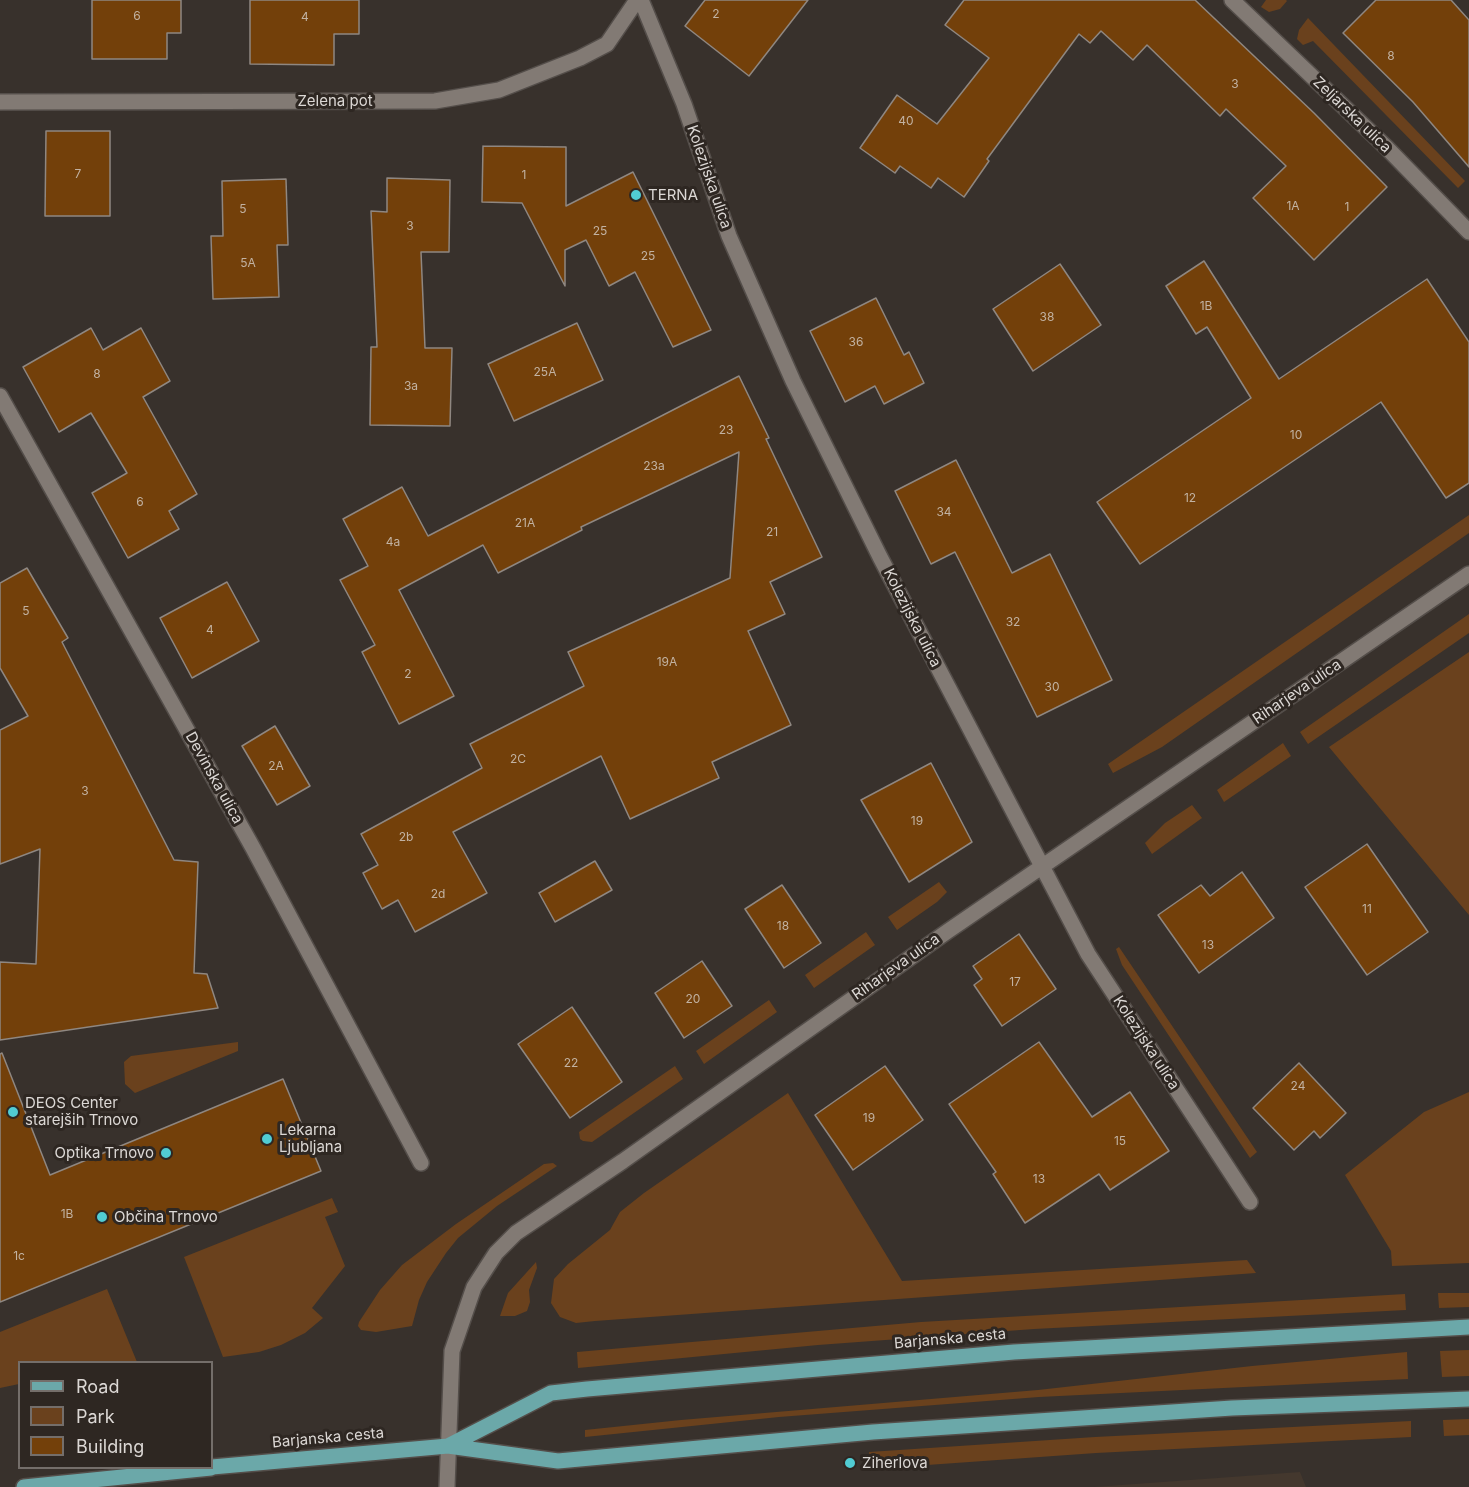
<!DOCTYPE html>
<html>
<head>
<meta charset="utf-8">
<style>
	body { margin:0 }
	#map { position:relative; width:1469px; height:1487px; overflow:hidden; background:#38312c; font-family:Inter,sans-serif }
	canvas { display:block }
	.legend { position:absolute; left:18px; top:1361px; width:195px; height:108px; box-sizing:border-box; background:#2e2722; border:2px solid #746e6a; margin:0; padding:8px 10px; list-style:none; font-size:18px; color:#dcd8d5 }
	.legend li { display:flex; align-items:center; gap:12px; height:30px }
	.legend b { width:30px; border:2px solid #746e6a }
</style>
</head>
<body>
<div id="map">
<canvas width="1469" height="1487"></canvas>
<ul class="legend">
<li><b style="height:8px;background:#6ba8a9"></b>Road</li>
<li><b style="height:16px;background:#6a411d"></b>Park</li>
<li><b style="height:16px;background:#73400a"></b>Building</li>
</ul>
</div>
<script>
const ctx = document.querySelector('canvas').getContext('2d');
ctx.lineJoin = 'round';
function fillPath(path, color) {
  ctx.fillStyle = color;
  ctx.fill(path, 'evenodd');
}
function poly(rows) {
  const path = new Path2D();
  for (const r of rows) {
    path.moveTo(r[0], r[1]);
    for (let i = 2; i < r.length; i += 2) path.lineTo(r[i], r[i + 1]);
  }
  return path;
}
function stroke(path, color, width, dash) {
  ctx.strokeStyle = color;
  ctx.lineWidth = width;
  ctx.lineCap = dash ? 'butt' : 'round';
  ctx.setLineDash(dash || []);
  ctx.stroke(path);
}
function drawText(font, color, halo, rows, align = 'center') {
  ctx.font = font + ' Inter,sans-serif';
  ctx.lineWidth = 6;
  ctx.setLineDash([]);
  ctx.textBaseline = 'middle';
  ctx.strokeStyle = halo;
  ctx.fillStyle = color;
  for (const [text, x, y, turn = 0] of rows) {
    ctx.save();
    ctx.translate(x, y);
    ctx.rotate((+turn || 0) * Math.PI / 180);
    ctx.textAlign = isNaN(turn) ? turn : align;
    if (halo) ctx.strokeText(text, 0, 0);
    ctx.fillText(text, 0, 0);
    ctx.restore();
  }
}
const built = poly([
	[1300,1472,1306,1487,1094,1487]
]);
const green = poly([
	[1266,0,1286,0,1287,1,1280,9,1269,12,1261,7],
	[1308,18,1465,181,1458,188,1313,41,1303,45,1297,39,1299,30],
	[1469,515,1469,533,1162,747,1113,773,1108,764],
	[1469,614,1469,633,1308,744,1300,732],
	[1469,652,1469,915,1329,747],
	[1283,743,1291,756,1224,802,1217,790],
	[1192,805,1202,818,1152,854,1145,843,1165,823],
	[939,882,947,892,937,902,897,930,888,917],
	[866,932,875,945,814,988,805,975],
	[1119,947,1257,1152,1250,1158,1122,965,1116,949],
	[769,1000,777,1012,704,1064,696,1051],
	[238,1042,238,1051,135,1093,125,1084,124,1062,131,1056],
	[675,1066,683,1079,592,1142,583,1141,580,1139,579,1132],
	[1469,1092,1469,1263,1392,1266,1391,1251,1345,1175,1424,1112],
	[788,1093,902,1281,1247,1260,1256,1273,595,1321,576,1323,560,1317,551,1303,554,1279,568,1264,610,1230,620,1212,644,1193],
	[553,1163,557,1166,497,1206,458,1238,446,1253,427,1282,419,1300,412,1326,376,1332,361,1330,358,1326,359,1322,380,1290,402,1265,456,1224,544,1164],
	[332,1198,338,1212,325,1217,345,1266,312,1308,323,1318,305,1333,281,1345,259,1352,223,1357,184,1257],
	[536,1262,537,1268,529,1290,530,1302,527,1311,515,1316,500,1316,508,1293],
	[107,1289,137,1362,20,1362,19,1384,0,1388,0,1332],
	[1438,1293,1469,1293,1469,1307,1439,1308],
	[1405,1294,1406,1310,1034,1329,818,1345,578,1368,577,1352,921,1322],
	[1469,1350,1469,1376,1442,1377,1440,1351],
	[1407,1352,1408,1379,1039,1397,779,1417,585,1437,585,1430,681,1420,1038,1390,1252,1366],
	[1469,1419,1469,1435,1444,1436,1443,1420],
	[1411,1421,1411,1437,1096,1453,871,1469,869,1452,1095,1437]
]);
const building = poly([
	[92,0,181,0,181,33,167,33,167,59,92,59,92,0],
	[250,0,359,0,359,34,334,34,334,65,250,64,250,0],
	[705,0,808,0,749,76,685,26,705,0],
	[964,0,1195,0,1314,113,1387,187,1314,260,1253,198,1286,166,1226,109,1220,116,1147,45,1133,60,1101,31,1090,43,1079,34,987,159,989,161,964,197,938,178,931,188,900,166,895,173,860,148,897,95,937,124,989,58,945,25,964,0],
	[1376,0,1451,0,1469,20,1469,167,1413,102,1343,33,1376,0],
	[46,131,110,131,110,216,45,216,46,131],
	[483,146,566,147,566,206,633,172,711,330,673,347,635,272,609,286,586,240,565,250,565,286,522,203,482,202,483,146],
	[387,178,450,180,449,252,421,252,425,348,452,348,450,426,370,425,371,347,377,347,371,211,387,212,387,178],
	[286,179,288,245,277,245,279,297,213,299,211,236,223,236,222,181,286,179],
	[1204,261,1279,379,1427,279,1469,342,1469,483,1446,498,1381,402,1140,564,1097,502,1251,398,1207,327,1196,334,1166,286,1204,261],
	[1060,264,1101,325,1033,371,993,309,1060,264],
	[876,298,904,355,909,352,924,383,884,404,875,386,845,402,810,331,876,298],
	[577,323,603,380,514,421,488,364,577,323],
	[91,328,103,350,141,328,170,381,143,397,197,494,169,511,179,529,128,558,92,493,127,473,91,413,59,432,23,367,91,328],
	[739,376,769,438,766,439,822,557,770,582,785,614,748,631,791,725,712,762,719,778,630,819,601,756,453,832,487,893,415,932,398,900,382,909,363,873,378,865,361,834,482,768,470,744,584,686,568,652,730,578,739,452,581,527,582,530,498,573,483,545,399,590,454,696,399,724,362,652,375,645,340,580,368,566,343,519,402,487,428,536,739,376],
	[956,460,1012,573,1050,554,1112,680,1037,717,955,552,931,564,895,491,956,460],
	[27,568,68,638,62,642,174,860,198,862,194,973,207,974,218,1008,0,1040,0,962,36,964,40,849,0,864,0,730,28,716,0,668,0,583,27,568],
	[227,582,259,641,192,678,160,618,227,582],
	[275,726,310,786,277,805,242,746,275,726],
	[931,763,972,842,909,882,861,800,931,763],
	[1367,844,1428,932,1367,975,1305,887,1367,844],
	[595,861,612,890,555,922,539,893,595,861],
	[1242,872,1274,918,1199,973,1158,915,1201,885,1210,896,1242,872],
	[782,885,821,943,784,968,745,909,782,885],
	[1019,934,1056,989,1002,1026,974,985,982,979,973,966,1019,934],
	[702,961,732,1006,684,1038,655,993,702,961],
	[572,1007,622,1082,570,1118,518,1044,572,1007],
	[1039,1042,1092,1117,1130,1092,1169,1151,1110,1190,1099,1174,1025,1223,993,1174,996,1172,949,1104,1039,1042],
	[2,1053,50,1175,283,1079,321,1171,0,1302,0,1054,2,1053],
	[1299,1063,1346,1113,1320,1138,1314,1131,1294,1150,1253,1108,1299,1063],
	[885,1066,923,1120,853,1170,815,1115,885,1066]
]);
const minor = poly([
	[641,0,684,104,729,236,793,381,880,557,1088,954,1250,1202],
	[1232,0,1387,148,1469,232],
	[0,102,435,101,499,90,580,58,607,44,637,0],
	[0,396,253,848,421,1163],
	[447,1487,452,1351,474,1287,496,1253,516,1233,623,1161,948,931,1469,574]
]);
const major = poly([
	[448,1446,551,1393,587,1389,1014,1352,1469,1327],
	[212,1467,448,1446,558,1461,873,1432,1232,1408,1469,1399],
	[24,1487,211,1468]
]);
const markers = [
	[636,195,6,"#51ccd3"],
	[13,1112,6,"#51ccd3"],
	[267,1139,6,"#51ccd3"],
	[166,1153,6,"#51ccd3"],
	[102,1217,6,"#51ccd3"],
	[850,1463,6,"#51ccd3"]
];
const numberNames = [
	["2",716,14],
	["6",137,16],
	["4",305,17],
	["8",1391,56],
	["3",1235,84],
	["40",906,121],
	["7",78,174],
	["1",524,175],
	["1A",1293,206],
	["1",1347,207],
	["5",243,209],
	["3",410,226],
	["25",600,231],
	["25",648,256],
	["5A",248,263],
	["1B",1206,306],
	["38",1047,317],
	["36",856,342],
	["25A",545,372],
	["8",97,374],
	["3a",411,386],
	["23",726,430],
	["10",1296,435],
	["23a",654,466],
	["12",1190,498],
	["6",140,502],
	["34",944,512],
	["21A",525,523],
	["21",772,532],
	["4a",393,542],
	["5",26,611],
	["32",1013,622],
	["4",210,630],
	["19A",667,662],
	["2",408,674],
	["30",1052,687],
	["2C",518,759],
	["2A",276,766],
	["3",85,791],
	["19",917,821],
	["2b",406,837],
	["2d",438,894],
	["11",1367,909],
	["18",783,926],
	["13",1208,945],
	["17",1015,982],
	["20",693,999],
	["22",571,1063],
	["24",1298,1086],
	["19",869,1118],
	["15",1120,1141],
	["13",1039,1179],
	["1B",67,1214],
	["1c",19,1256]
];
const streetNames = [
	["Zelena pot",335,101],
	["Zeljarska ulica",1352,115,44],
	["Kolezijska ulica",709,177,71],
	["Kolezijska ulica",912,618,63],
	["Riharjeva ulica",1297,692,-34],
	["Devinska ulica",214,778,61],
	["Riharjeva ulica",896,967,-35],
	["Kolezijska ulica",1146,1043,57],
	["Barjanska cesta",950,1339,-5],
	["Barjanska cesta",328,1438,-5]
];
const poiNames = [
	["TERNA",648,195],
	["DEOS Center",25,1103],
	["starejših Trnovo",25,1120],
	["Lekarna",279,1130],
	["Ljubljana",279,1147],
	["Optika Trnovo",154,1153,"right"],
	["Občina Trnovo",114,1217],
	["Ziherlova",862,1463]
];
fillPath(built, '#44382e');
fillPath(green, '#6a411d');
fillPath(building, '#73400a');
stroke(building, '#8f8781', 1.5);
stroke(minor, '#544e4a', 18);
stroke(major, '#544e4a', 18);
stroke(minor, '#827a74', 15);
stroke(major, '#6ba8a9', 15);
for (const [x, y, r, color] of markers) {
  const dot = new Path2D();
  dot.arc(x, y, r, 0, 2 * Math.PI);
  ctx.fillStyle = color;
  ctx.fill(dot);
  stroke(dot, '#2e2722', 2);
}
drawText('12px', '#c2b2a2', null, numberNames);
drawText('15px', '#dcd8d5', '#2e2722', streetNames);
drawText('15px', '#dcd8d5', '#2e2722', poiNames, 'left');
</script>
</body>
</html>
